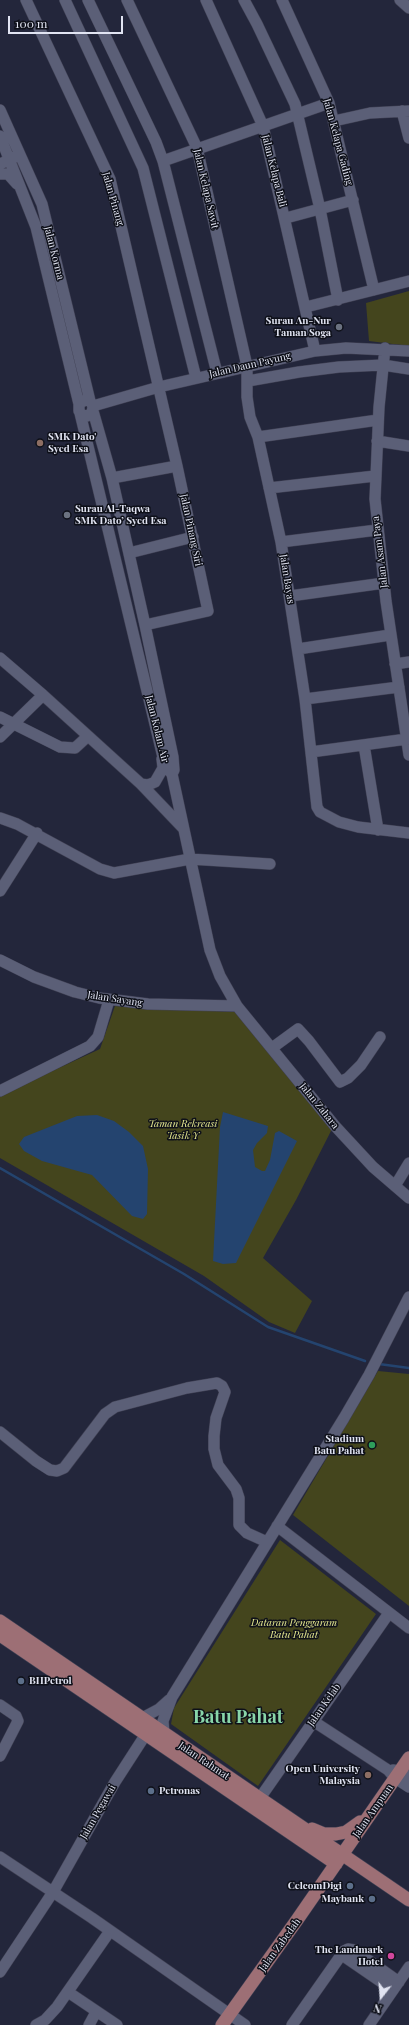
<!DOCTYPE html>
<html>
<head>
<meta charset="utf-8">
<style>
	body { margin:0 }
	#map { position:relative; width:409px; height:2025px; overflow:hidden; background:#23263b; font-family:"Playfair Display",serif }
	canvas { display:block }
	.north { position:absolute; left:361px; top:1977px; width:40px; height:40px; -webkit-text-stroke:3px #0e1019; paint-order:stroke; rotate:197deg; font-size:11px; font-weight:700; line-height:16px; text-align:center; color:#e1e4f2 }
	.north::after { content:''; display:block; margin:auto; width:14px; height:18px; background:#e1e4f2; clip-path:polygon(50% 0,100% 100%,50% 72%,0 100%) }
	.scale { position:absolute; left:8px; top:16px; width:115px; height:18px; box-sizing:border-box; border:2px solid #e1e4f2; border-top:0; padding-left:5px; font-size:12px; line-height:14px; white-space:nowrap; color:#e1e4f2; -webkit-text-stroke:3px #0e1019; paint-order:stroke }
</style>
</head>
<body>
<div id="map">
<canvas width="409" height="2025"></canvas>
<div class="north">N</div>
<div class="scale">100 m</div>
</div>
<script>
const ctx = document.querySelector('canvas').getContext('2d');
ctx.lineJoin = 'round';
function fillPath(path, color) {
  ctx.fillStyle = color;
  ctx.fill(path, 'evenodd');
}
function poly(rows) {
  const path = new Path2D();
  for (const r of rows) {
    path.moveTo(r[0], r[1]);
    for (let i = 2; i < r.length; i += 2) path.lineTo(r[i], r[i + 1]);
  }
  return path;
}
function stroke(path, color, width, dash) {
  ctx.strokeStyle = color;
  ctx.lineWidth = width;
  ctx.lineCap = dash ? 'butt' : 'round';
  ctx.setLineDash(dash || []);
  ctx.stroke(path);
}
function drawText(font, color, halo, rows, align = 'center') {
  ctx.font = font + ' "Playfair Display",serif';
  ctx.lineWidth = 3;
  ctx.setLineDash([]);
  ctx.textBaseline = 'middle';
  ctx.strokeStyle = halo;
  ctx.fillStyle = color;
  for (const [text, x, y, turn = 0] of rows) {
    ctx.save();
    ctx.translate(x, y);
    ctx.rotate((+turn || 0) * Math.PI / 180);
    ctx.textAlign = isNaN(turn) ? turn : align;
    if (halo) ctx.strokeText(text, 0, 0);
    ctx.fillText(text, 0, 0);
    ctx.restore();
  }
}
const green = poly([
	[409,291,409,346,369,341,366,303],
	[115,1006,237,1012,332,1129,296,1200,263,1258,312,1301,295,1333,269,1322,204,1276,0,1158,0,1095,100,1049],
	[378,1371,409,1374,409,1606,293,1515],
	[280,1540,376,1614,258,1786,171,1724,174,1708]
]);
const water = poly([
	[223,1112,268,1126,267,1133,257,1143,253,1150,255,1167,262,1171,265,1171,270,1160,275,1133,279,1131,297,1141,236,1263,223,1264,213,1261,220,1127],
	[97,1115,114,1121,129,1132,143,1146,148,1169,147,1214,143,1219,132,1216,92,1175,42,1161,24,1151,19,1144,24,1137,77,1116]
]);
const stream = poly([
	[0,1168,184,1274,268,1327,365,1361],
	[379,1364,409,1368]
]);
const minor = poly([
	[26,0,110,179,177,466,208,611,145,625],
	[65,0,143,168,196,378],
	[88,0,156,142,163,161,217,373],
	[127,0,197,148,247,366,247,397,250,417,258,437,281,542,305,699,317,807,320,812,339,822,358,827,409,833],
	[206,0,263,126,315,351],
	[244,0,257,24,295,104,320,209,338,300],
	[282,0,329,103,374,290],
	[400,0,409,8],
	[0,110,42,204,90,401,93,406,92,413,87,416,82,415,79,411,79,404,85,400,90,401],
	[402,111,409,138],
	[334,121,370,113,409,111],
	[0,136,36,227,79,404],
	[163,161,329,103],
	[0,164,17,156],
	[0,174,8,174,17,184],
	[286,218,353,200],
	[306,307,409,281],
	[385,348,379,407,375,499,386,601,409,755],
	[248,381,299,372,339,367,383,365,409,369],
	[93,406,159,387,315,351,346,348,409,351],
	[93,411,112,478,145,625,173,757,174,770,172,774],
	[80,413,162,753,165,766,172,774],
	[258,437,378,420],
	[377,441,409,446],
	[112,478,177,466],
	[269,488,375,476],
	[281,542,377,530],
	[129,553,193,537],
	[290,596,384,583],
	[298,649,390,635],
	[0,658,43,695,141,784,183,828],
	[395,664,409,662],
	[305,699,399,687],
	[0,717,60,747,75,748,88,736],
	[0,737,43,695],
	[364,745,378,830],
	[311,752,407,739],
	[172,774,210,950,220,976,237,1006,335,1126,373,1167,409,1198],
	[141,784,148,785,155,782,163,768,162,759],
	[0,818,17,824,100,869,114,873,190,859,270,864],
	[0,891,37,833],
	[0,960,34,977,75,992,99,998,148,1004,237,1006],
	[272,1048,298,1029,309,1041,340,1082,348,1078,361,1065,380,1037],
	[0,1091,90,1046,98,1037,109,1000],
	[395,1186,409,1163],
	[0,1432,36,1461,50,1470,57,1471,64,1468,105,1414,115,1407,187,1388,217,1383,222,1386,225,1392,216,1418,214,1436,214,1449,218,1465,236,1489,239,1498,239,1525,247,1533,267,1542],
	[277,1526,409,1628],
	[0,1705,16,1716,18,1721,0,1756],
	[142,1718,159,1709,169,1700],
	[313,1721,388,1770,395,1778,409,1787],
	[164,1733,163,1721,172,1697,344,1418,369,1375,409,1297],
	[393,1770,400,1771,409,1777],
	[260,1798,389,1613],
	[0,1857,92,1918,245,2025],
	[342,1955,393,1990],
	[0,1972,53,1892,115,1782,146,1734],
	[68,1992,117,2025],
	[36,2025,45,2020,57,2007,110,1931],
	[89,2025,96,2012],
	[292,2025,344,1951,348,1949,354,1950,399,1982],
	[369,2025,409,1967]
]);
const major = poly([
	[0,1621,409,1900],
	[0,1635,336,1864],
	[312,1829,324,1834,336,1834,346,1832,360,1822],
	[222,2025,297,1920,409,1758]
]);
const markers = [
	[339,327,4,"#6b7280"],
	[40,443,4,"#8d6e63"],
	[67,515,4,"#6b7280"],
	[372,1445,4,"#2e9e5b"],
	[21,1681,4,"#5c6f8a"],
	[368,1775,4,"#8d6e63"],
	[151,1791,4,"#5c6f8a"],
	[350,1886,4,"#5c6f8a"],
	[372,1899,4,"#5c6f8a"],
	[391,1956,4,"#d1479c"]
];
const streetNames = [
	["Jalan Kelapa Gading",338,142,75],
	["Jalan Kelapa Bali",274,171,76],
	["Jalan Kelapa Sawit",206,189,77],
	["Jalan Pinang",113,199,74],
	["Jalan Korma",54,253,76],
	["Jalan Daun Payung",250,365,-13],
	["Jalan Pinang Siri",191,530,78],
	["Jalan Asam Paya",380,552,-97],
	["Jalan Bayas",287,579,81],
	["Jalan Kolam Air",157,729,76],
	["Jalan Sayang",115,999,9],
	["Jalan Zahara",319,1106,51],
	["Jalan Kelab",324,1705,-55],
	["Jalan Rahmat",204,1761,34],
	["Jalan Ampuan",373,1811,-55],
	["Jalan Pegawai",98,1812,-60],
	["Jalan Zabedah",280,1945,-54]
];
const poiNames = [
	["Surau An-Nur",331,321],
	["Taman Soga",331,333],
	["SMK Dato'",48,437,"left"],
	["Syed Esa",48,449,"left"],
	["Surau Al-Taqwa",75,509,"left"],
	["SMK Dato’ Syed Esa",75,521,"left"],
	["Stadium",364,1439],
	["Batu Pahat",364,1451],
	["BHPetrol",29,1681,"left"],
	["Open University",360,1769],
	["Malaysia",360,1781],
	["Petronas",159,1791,"left"],
	["CelcomDigi",342,1886],
	["Maybank",364,1899],
	["The Landmark",383,1950],
	["Hotel",383,1962]
];
const parkNames = [
	["Taman Rekreasi",183,1124],
	["Tasik Y",183,1136],
	["Dataran Penggaram",294,1623],
	["Batu Pahat",294,1635]
];
const townNames = [
	["Batu Pahat",238,1717]
];
fillPath(green, '#44451d');
fillPath(water, '#24446f');
stroke(stream, '#24446f', 2.5);
stroke(minor, '#404154', 12);
stroke(major, '#404154', 14);
stroke(minor, '#5b5f77', 11);
stroke(major, '#9d6f75', 13);
for (const [x, y, r, color] of markers) {
  const dot = new Path2D();
  dot.arc(x, y, r, 0, 2 * Math.PI);
  ctx.fillStyle = color;
  ctx.fill(dot);
  stroke(dot, '#0e1019', 1.5);
}
drawText('10px', '#e1e4f2', '#0e1019', streetNames);
drawText('bold 10px', '#e1e4f2', '#0e1019', poiNames, 'right');
drawText('italic 10px', '#e6e98f', '#0e1019', parkNames);
drawText('bold 18px', '#89d6a9', '#0e1019', townNames);
</script>
</body>
</html>
